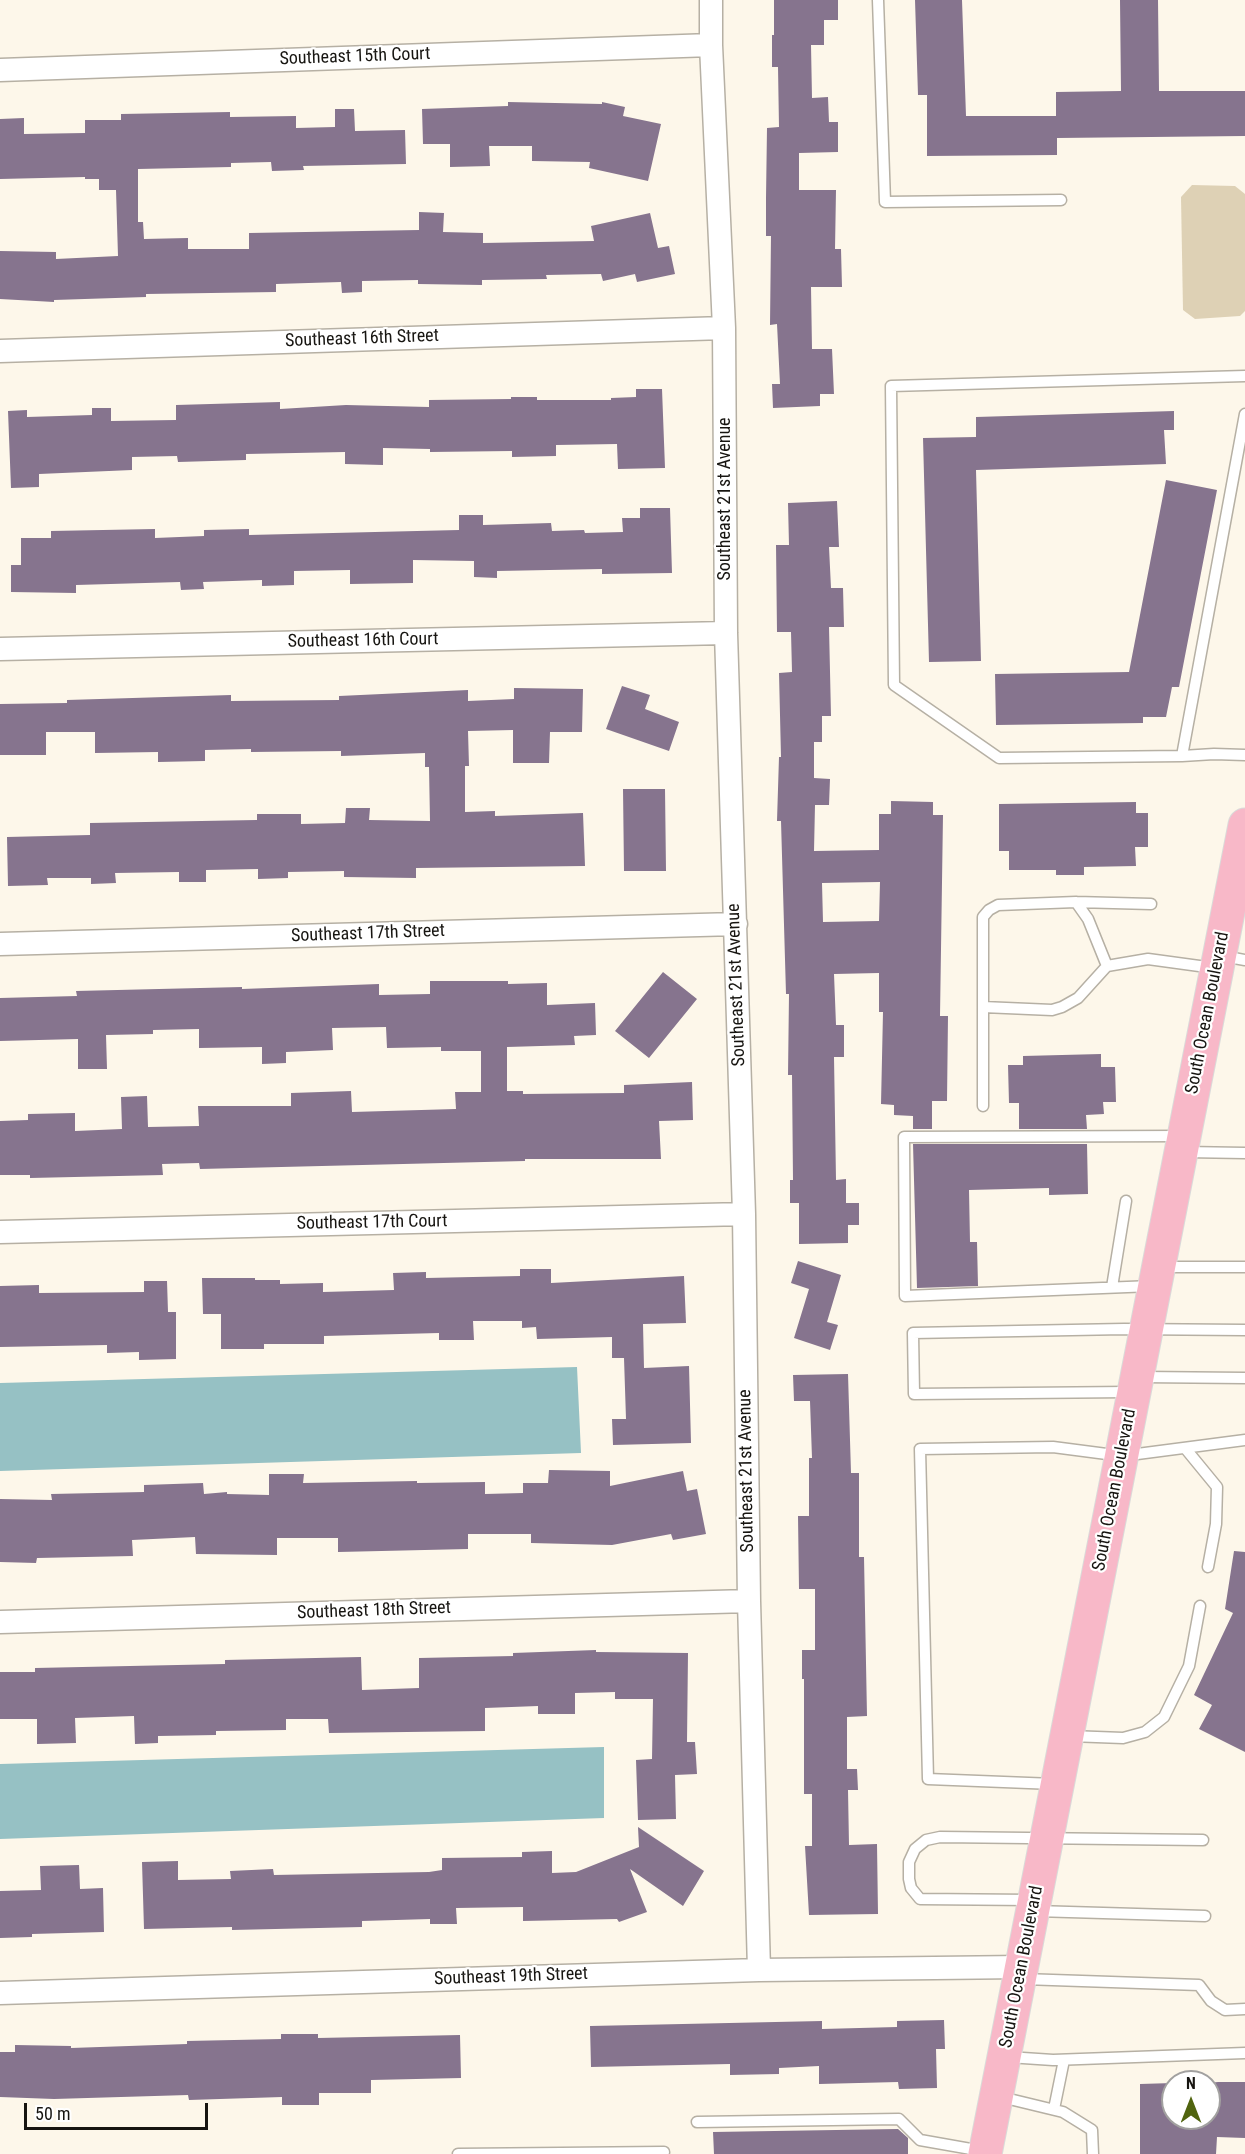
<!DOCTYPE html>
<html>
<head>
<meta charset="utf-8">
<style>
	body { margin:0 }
	#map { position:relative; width:1245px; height:2154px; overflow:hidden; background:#fdf7ea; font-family:"Roboto Condensed",sans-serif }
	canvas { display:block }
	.north { position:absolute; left:1161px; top:2070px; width:60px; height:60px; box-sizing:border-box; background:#fff; border:2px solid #a2a1a0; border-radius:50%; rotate:0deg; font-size:16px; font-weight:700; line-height:24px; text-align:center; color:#171511 }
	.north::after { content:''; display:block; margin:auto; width:21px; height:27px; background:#50640f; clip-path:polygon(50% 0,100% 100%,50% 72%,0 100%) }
	.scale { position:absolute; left:24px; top:2103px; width:184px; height:27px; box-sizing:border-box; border:3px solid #171511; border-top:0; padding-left:8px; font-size:18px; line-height:21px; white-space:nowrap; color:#171511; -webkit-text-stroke:4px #fff; paint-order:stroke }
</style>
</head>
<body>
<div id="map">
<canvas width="1245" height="2154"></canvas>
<div class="north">N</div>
<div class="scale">50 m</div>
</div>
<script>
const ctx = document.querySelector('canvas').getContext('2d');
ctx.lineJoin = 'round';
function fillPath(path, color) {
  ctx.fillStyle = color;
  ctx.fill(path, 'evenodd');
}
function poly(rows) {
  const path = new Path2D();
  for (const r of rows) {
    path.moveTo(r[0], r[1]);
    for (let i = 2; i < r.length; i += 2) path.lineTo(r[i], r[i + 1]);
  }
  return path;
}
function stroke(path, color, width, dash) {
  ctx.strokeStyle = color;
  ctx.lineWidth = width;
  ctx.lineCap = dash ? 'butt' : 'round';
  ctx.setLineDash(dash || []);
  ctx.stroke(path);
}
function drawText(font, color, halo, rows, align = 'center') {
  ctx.font = font + ' "Roboto Condensed",sans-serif';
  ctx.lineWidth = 4.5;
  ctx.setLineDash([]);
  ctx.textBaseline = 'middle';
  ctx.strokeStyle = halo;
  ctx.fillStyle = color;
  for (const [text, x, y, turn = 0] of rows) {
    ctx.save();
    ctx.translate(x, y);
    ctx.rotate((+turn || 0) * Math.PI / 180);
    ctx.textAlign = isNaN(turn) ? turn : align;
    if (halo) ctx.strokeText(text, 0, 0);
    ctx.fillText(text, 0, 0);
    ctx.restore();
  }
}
const green = poly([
	[1192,185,1235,186,1245,194,1245,311,1240,316,1195,319,1183,310,1181,197]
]);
const water = poly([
	[577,1367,581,1453,0,1471,0,1383],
	[604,1747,604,1818,0,1839,0,1764]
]);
const building = poly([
	[774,0,838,0,838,20,824,20,824,45,811,45,812,98,828,97,829,122,838,122,838,152,799,153,799,190,836,190,835,249,841,249,842,287,811,287,812,349,832,349,834,394,820,394,820,406,773,408,772,384,780,384,777,324,770,325,771,236,766,236,766,198,767,128,779,127,778,67,772,67,772,35,774,35],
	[915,0,962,0,966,116,1056,116,1056,92,1121,91,1120,0,1158,0,1159,91,1245,91,1245,136,1057,138,1057,155,927,156,927,95,918,95],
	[508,102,602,104,602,102,625,107,623,116,661,124,648,181,589,168,590,162,532,161,532,146,489,146,490,166,450,167,450,144,423,144,422,109,508,106],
	[335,109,354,109,355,131,405,130,406,164,303,166,304,170,272,171,271,162,231,163,231,167,138,169,138,222,143,222,144,239,188,238,188,249,249,249,249,233,419,230,419,212,444,213,443,232,483,233,483,243,594,241,591,226,650,213,658,248,669,246,675,274,637,282,635,274,603,281,601,274,546,275,547,279,482,280,482,285,418,284,418,280,362,281,362,292,342,293,341,282,276,284,276,292,146,294,146,297,54,300,54,302,0,299,0,251,56,252,56,259,118,256,116,190,99,190,99,179,85,179,85,177,0,179,0,119,24,118,24,134,85,133,85,120,121,120,121,114,230,112,230,117,296,116,296,128,335,127],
	[636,389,662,389,665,468,618,469,617,444,556,445,556,456,512,457,512,451,430,452,430,449,383,448,383,465,345,464,345,452,246,454,246,460,178,462,177,456,132,457,132,470,39,474,39,487,11,488,8,411,27,410,27,417,92,415,92,408,111,408,111,421,176,420,176,405,280,402,280,409,346,405,429,407,429,400,511,399,511,397,537,397,537,400,611,400,611,398,636,397],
	[1174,411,1174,430,1164,430,1166,464,976,470,981,661,929,662,923,438,976,437,976,417],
	[1166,480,1217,490,1179,687,1172,687,1166,717,1143,717,1143,723,996,725,995,674,1129,672],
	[837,501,839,547,829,547,831,588,843,588,844,627,829,627,831,716,822,716,822,742,814,742,814,778,830,779,829,805,815,805,814,851,879,850,879,814,891,814,891,801,933,802,933,815,943,815,940,1016,948,1016,947,1101,932,1101,932,1129,913,1129,913,1116,894,1115,894,1105,881,1104,883,1012,879,1012,879,973,834,974,836,1025,844,1025,844,1057,834,1057,836,1180,846,1179,846,1203,859,1203,859,1225,848,1225,848,1243,799,1244,799,1203,790,1203,790,1180,793,1180,792,1075,788,1075,789,994,786,994,781,821,777,821,779,757,781,757,779,673,792,672,791,632,777,632,776,545,789,545,788,503],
	[880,882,879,921,823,922,822,883],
	[640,508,670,508,672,573,602,574,602,569,497,571,497,578,474,577,474,561,413,560,413,583,350,584,350,570,294,571,294,585,262,586,262,580,203,582,204,589,181,590,180,582,76,585,76,593,11,592,11,565,21,565,21,538,51,538,51,531,155,529,155,538,204,536,204,530,249,529,249,535,459,530,459,515,483,515,483,525,551,523,552,531,584,530,585,533,623,532,622,518,640,518],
	[622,686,650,695,645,709,679,722,669,751,606,729],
	[514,688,583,689,582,732,550,732,549,763,513,763,513,730,468,731,469,766,465,766,465,812,495,811,495,816,583,813,585,866,416,868,416,878,344,877,344,871,288,872,288,878,258,879,258,869,206,870,206,882,179,882,179,872,115,873,116,883,91,884,91,878,47,878,48,885,8,886,7,837,90,835,90,823,257,820,257,814,301,814,301,824,345,823,346,808,370,808,369,820,430,821,429,767,425,767,425,753,341,756,341,751,251,752,251,749,205,750,205,761,158,762,158,752,95,753,95,732,46,732,46,755,0,755,0,704,67,703,67,700,231,695,231,701,339,700,339,696,468,690,468,701,514,699],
	[623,789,665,789,666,871,624,871],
	[1136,802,1136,813,1148,813,1148,847,1135,847,1136,866,1084,867,1084,875,1056,875,1056,870,1009,870,1009,851,999,851,999,804],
	[663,972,697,999,649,1058,615,1031],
	[430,981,508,981,508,984,547,983,547,1005,595,1003,596,1035,574,1036,575,1045,507,1047,507,1091,523,1091,523,1094,624,1093,624,1085,692,1082,693,1120,659,1121,661,1159,525,1159,525,1161,200,1169,199,1163,162,1164,163,1175,30,1178,30,1175,0,1175,0,1121,28,1120,28,1114,75,1113,75,1131,122,1129,121,1097,147,1096,148,1127,199,1126,198,1106,291,1106,291,1093,351,1091,352,1112,456,1109,455,1092,481,1092,481,1051,441,1051,441,1047,387,1048,386,1027,332,1028,333,1050,286,1052,286,1063,262,1064,262,1047,199,1048,199,1029,153,1030,153,1034,106,1035,107,1069,78,1069,78,1039,0,1041,0,998,77,996,76,991,242,987,242,989,379,984,379,995,430,994],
	[1101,1054,1101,1067,1115,1067,1116,1102,1103,1102,1104,1114,1086,1115,1087,1129,1019,1129,1019,1103,1009,1103,1008,1065,1023,1065,1023,1056],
	[913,1144,1087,1144,1088,1194,1049,1195,1049,1188,969,1190,970,1242,977,1242,978,1286,917,1288],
	[798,1261,841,1275,827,1322,838,1325,830,1350,794,1338,809,1289,791,1283],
	[520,1269,551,1269,551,1283,684,1276,686,1323,643,1324,644,1368,689,1366,691,1443,613,1445,612,1419,626,1419,624,1358,612,1358,612,1337,537,1339,536,1327,522,1328,522,1321,473,1321,474,1340,439,1340,439,1333,324,1336,324,1344,264,1344,264,1349,221,1349,221,1314,203,1314,202,1278,255,1278,255,1280,280,1280,280,1284,323,1283,323,1292,394,1290,393,1273,426,1272,426,1278,520,1276],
	[144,1281,167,1281,168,1312,176,1312,176,1359,139,1360,139,1352,107,1353,107,1345,0,1347,0,1286,39,1285,39,1293,144,1292],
	[848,1374,851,1473,859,1473,859,1557,864,1557,867,1716,847,1717,847,1769,857,1769,858,1790,848,1790,849,1845,877,1844,878,1914,809,1915,805,1846,812,1846,812,1794,804,1794,804,1679,802,1679,802,1650,815,1650,815,1589,799,1589,798,1516,809,1516,809,1458,812,1458,810,1401,794,1401,793,1375],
	[549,1470,610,1471,610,1486,683,1471,687,1491,697,1489,706,1534,673,1540,671,1534,612,1545,531,1543,531,1534,468,1534,468,1549,338,1552,338,1538,277,1538,277,1555,196,1554,195,1537,132,1540,133,1556,37,1558,36,1563,0,1562,0,1499,52,1500,51,1494,144,1492,144,1485,203,1483,204,1494,227,1492,227,1494,269,1495,269,1474,304,1474,303,1483,417,1481,417,1483,485,1482,485,1494,523,1493,523,1483,548,1483],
	[1234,1551,1245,1552,1245,1752,1199,1729,1212,1705,1194,1695,1233,1613,1225,1609],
	[596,1650,596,1652,688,1653,687,1742,695,1742,697,1774,675,1775,676,1819,638,1820,636,1760,652,1759,653,1699,615,1699,615,1692,575,1693,575,1714,538,1714,538,1706,485,1708,485,1731,329,1733,328,1719,286,1719,286,1730,216,1731,216,1735,158,1736,158,1743,135,1744,134,1716,75,1718,76,1743,37,1744,37,1719,0,1719,0,1672,35,1672,35,1668,225,1664,225,1660,361,1657,362,1690,419,1688,419,1658,513,1656,513,1653],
	[638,1827,704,1871,683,1906,630,1869,647,1912,619,1922,617,1919,523,1921,523,1907,456,1908,457,1924,430,1924,430,1919,362,1921,362,1927,232,1930,232,1927,144,1929,142,1862,178,1861,178,1880,231,1879,230,1871,273,1869,274,1875,429,1872,442,1870,442,1858,522,1857,522,1852,552,1851,552,1873,576,1872,639,1847],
	[79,1865,80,1889,103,1888,104,1932,32,1934,32,1937,0,1938,0,1891,41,1890,40,1866],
	[944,2020,945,2049,936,2049,937,2088,899,2089,898,2082,819,2084,819,2066,779,2068,779,2074,730,2075,730,2064,591,2067,590,2026,822,2021,822,2029,897,2027,897,2021],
	[281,2034,318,2034,318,2038,460,2035,461,2078,371,2080,371,2093,319,2093,319,2105,282,2105,282,2097,189,2100,188,2095,54,2099,0,2097,0,2052,15,2052,15,2045,71,2046,71,2048,187,2044,187,2041,281,2039],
	[1218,2082,1245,2082,1245,2138,1217,2137,1216,2154,1140,2154,1140,2084,1173,2083,1173,2118,1209,2118,1209,2083],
	[898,2129,908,2138,908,2154,714,2154,713,2132]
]);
const service = poly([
	[878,0,885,202,1061,200],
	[1245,376,891,386,894,685,999,758,1182,756,1214,754,1245,755],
	[1182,756,1245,414],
	[1076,902,1088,919,1107,966],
	[1223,956,1245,960],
	[983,1007,1052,1010,1062,1007,1078,998,1107,966,1148,959,1214,968],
	[983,1106,983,917,989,910,998,905,1076,902,1151,904],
	[1185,1152,1245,1153],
	[1162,1267,1245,1267],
	[1152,1286,905,1296,904,1137,1182,1136],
	[1112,1287,1126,1201],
	[1141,1377,1245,1378],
	[1129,1392,914,1394,913,1333,1124,1329,1245,1330],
	[1185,1448,1217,1487,1216,1524,1208,1567],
	[1070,1736,1123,1738,1145,1732,1164,1717,1189,1666,1200,1606],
	[1054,1784,928,1779,920,1449,1053,1447,1122,1456,1245,1440],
	[1032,1900,920,1899,911,1888,909,1879,909,1862,915,1849,926,1840,940,1837,1203,1840],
	[1035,1911,1205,1916],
	[1023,1979,1199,1985,1211,2001,1225,2010,1245,2009],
	[1008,2057,1053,2060,1245,2053],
	[1001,2097,1063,2112,1092,2130,1093,2154],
	[1054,2109,1064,2060],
	[697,2122,899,2119,920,2140,982,2151],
	[458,2154,664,2152]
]);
const minor = poly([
	[711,0,711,45,724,328,726,633,744,1214,749,1601,759,1970],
	[0,70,711,45],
	[0,351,724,328],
	[0,649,726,633],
	[0,944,736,924],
	[0,1232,744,1214],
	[0,1622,749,1601],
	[0,1993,759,1970,1022,1967]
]);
const primary = poly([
	[985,2154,1245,825]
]);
const streetNames = [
	["Southeast 15th Court",355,57,-2],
	["Southeast 16th Street",362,339,-2],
	["Southeast 21st Avenue",725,499,-90],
	["Southeast 16th Court",363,641,-1],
	["Southeast 17th Street",368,934,-2],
	["Southeast 21st Avenue",737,985,-92],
	["South Ocean Boulevard",1208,1013,-79],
	["Southeast 17th Court",372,1223,-1],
	["Southeast 21st Avenue",747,1471,-91],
	["South Ocean Boulevard",1115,1490,-79],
	["Southeast 18th Street",374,1611,-2],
	["South Ocean Boulevard",1022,1967,-79],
	["Southeast 19th Street",511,1977,-2]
];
fillPath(green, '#ded1b5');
fillPath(water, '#96c1c4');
fillPath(building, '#86748e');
stroke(service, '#b6b0a4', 13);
stroke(minor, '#b6b0a4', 25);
stroke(primary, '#dadad9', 35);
stroke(service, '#fff', 10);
stroke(minor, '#fff', 22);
stroke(primary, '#f8b8c8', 33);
drawText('18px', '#171511', '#fff', streetNames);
</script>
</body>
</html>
